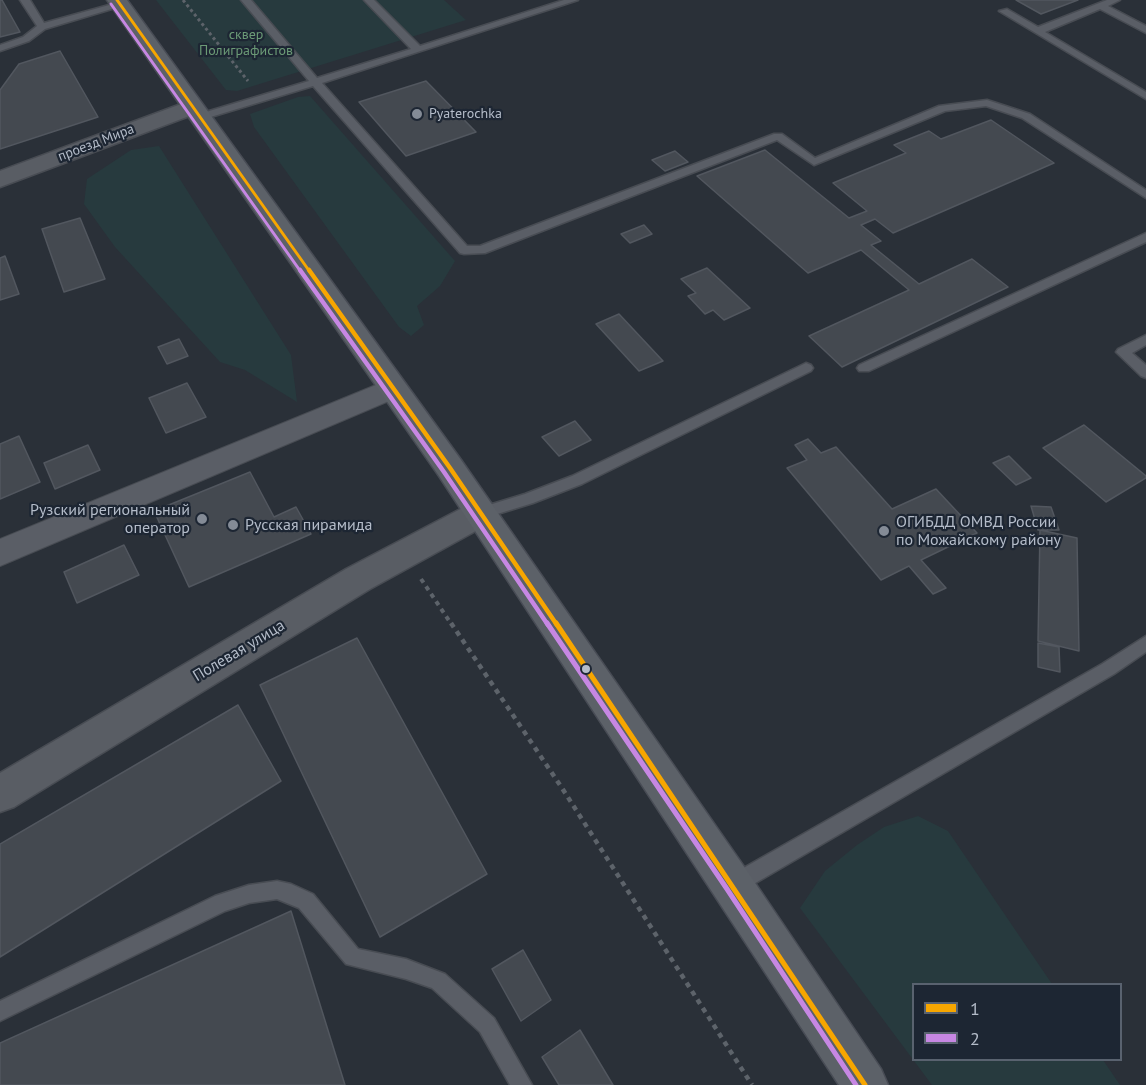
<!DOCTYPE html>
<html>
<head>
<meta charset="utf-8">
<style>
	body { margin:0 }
	#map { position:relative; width:1146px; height:1085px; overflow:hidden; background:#2a3038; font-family:"PT Sans",sans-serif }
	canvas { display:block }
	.legend { position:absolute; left:912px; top:983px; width:210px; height:78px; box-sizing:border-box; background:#1d2633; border:2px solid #59626f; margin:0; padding:8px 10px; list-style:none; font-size:18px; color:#b4bcc9 }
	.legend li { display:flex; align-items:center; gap:12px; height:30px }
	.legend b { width:30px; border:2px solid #59626f }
</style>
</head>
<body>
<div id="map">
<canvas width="1146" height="1085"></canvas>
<ul class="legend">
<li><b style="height:8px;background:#f7a600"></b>1</li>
<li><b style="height:8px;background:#c787e3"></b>2</li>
</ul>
</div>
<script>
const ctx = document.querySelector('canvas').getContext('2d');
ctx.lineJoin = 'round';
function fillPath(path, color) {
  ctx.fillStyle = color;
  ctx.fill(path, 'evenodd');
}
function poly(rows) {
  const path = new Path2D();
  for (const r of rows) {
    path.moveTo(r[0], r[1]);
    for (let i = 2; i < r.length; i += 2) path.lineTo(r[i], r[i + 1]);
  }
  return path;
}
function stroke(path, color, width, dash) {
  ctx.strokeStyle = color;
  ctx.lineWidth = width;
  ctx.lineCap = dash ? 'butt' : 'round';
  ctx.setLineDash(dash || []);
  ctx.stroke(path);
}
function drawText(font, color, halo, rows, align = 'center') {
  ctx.font = font + ' "PT Sans",sans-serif';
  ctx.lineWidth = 4.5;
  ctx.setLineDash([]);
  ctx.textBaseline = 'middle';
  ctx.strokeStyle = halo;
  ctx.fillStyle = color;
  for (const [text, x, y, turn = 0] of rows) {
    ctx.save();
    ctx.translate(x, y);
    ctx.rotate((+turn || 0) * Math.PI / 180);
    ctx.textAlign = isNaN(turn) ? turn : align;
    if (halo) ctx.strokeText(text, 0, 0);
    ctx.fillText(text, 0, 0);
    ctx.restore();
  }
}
const green = poly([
	[156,0,444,0,466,20,237,91,226,90],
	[310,96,455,261,440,286,417,306,424,325,411,336,399,327,254,127,250,114,298,97],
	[159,146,291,355,297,402,245,370,220,362,115,247,84,204,87,179,131,150],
	[918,816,948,831,1052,984,914,984,914,1060,1103,1060,1120,1085,932,1085,800,908,825,871,857,845,884,827]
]);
const building = poly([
	[0,0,2,0,20,32,0,37,0,0],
	[1016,0,1078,0,1041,14,1016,0],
	[60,51,98,117,0,149,0,90,19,64,60,51],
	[426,81,476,132,406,156,359,102,426,81],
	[991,120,1054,163,893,233,875,219,861,225,881,241,871,245,919,284,972,259,1008,287,842,367,809,336,909,290,861,250,808,273,697,176,765,150,849,218,867,211,833,183,906,153,894,145,929,131,941,139,991,120],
	[675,151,688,162,665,171,652,160,675,151],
	[80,218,105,279,64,292,42,229,80,218],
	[644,225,652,234,630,243,621,234,644,225],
	[5,256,19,294,0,300,0,258,5,256],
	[707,268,750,308,724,320,713,310,705,314,688,296,696,293,681,279,707,268],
	[619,314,663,361,639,371,596,324,619,314],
	[179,339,188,356,167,364,158,347,179,339],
	[187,383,206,417,166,433,149,398,187,383],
	[575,421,591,440,559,456,542,437,575,421],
	[1084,425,1146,476,1146,478,1106,502,1043,448,1084,425],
	[19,436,40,482,0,499,0,444,19,436],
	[808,439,821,453,836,447,892,509,936,489,977,533,921,560,946,588,933,594,909,566,881,580,787,468,807,460,795,445,808,439],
	[88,445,100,470,55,489,44,463,88,445],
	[1009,456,1031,478,1016,485,993,463,1009,456],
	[250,472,274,517,296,507,311,534,189,587,154,511,250,472],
	[1031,506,1051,507,1059,530,1038,530,1031,506],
	[1040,530,1077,538,1079,651,1038,641,1040,530],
	[124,545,139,575,77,603,64,572,124,545],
	[357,638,487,874,380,937,260,685,357,638],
	[1038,643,1059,647,1060,672,1038,667,1038,643],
	[238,705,281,781,0,957,0,844,238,705],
	[291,911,345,1085,0,1085,0,1043,291,911],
	[523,950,551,1000,521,1021,492,969,523,950],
	[580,1030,613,1085,559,1085,542,1057,580,1030]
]);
const pathFar2 = poly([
	[183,0,248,81]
]);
const pathFar1 = poly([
	[421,579,452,625]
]);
const path = poly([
	[451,623,562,788,752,1085]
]);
const lane = poly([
	[20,0,30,0,44,23,120,2,125,5,45,29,29,41,0,51,0,45,23,37,37,26,20,0],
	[241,0,251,0,317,78,411,49,364,0,374,0,420,46,564,0,578,0,322,83,467,246,480,246,774,134,782,134,815,158,939,106,987,100,1030,114,1146,190,1146,198,1022,118,986,106,945,111,814,165,777,140,485,253,464,254,460,253,313,86,204,119,196,119,196,115,309,81,241,0],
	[1107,0,1120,0,1108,6,1146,26,1146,33,1100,9,1045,32,1146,92,1146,99,999,11,1007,9,1038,27,1107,0],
	[1146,233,1146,242,869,371,859,371,857,368,859,365,1146,233],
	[1146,335,1146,345,1132,353,1146,365,1146,378,1141,376,1116,352,1118,349,1146,335],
	[806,363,811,365,813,368,811,371,582,484,533,503,481,519,476,517,474,513,476,509,525,494,572,476,806,363],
	[1146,636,1146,652,1114,674,740,892,733,894,726,892,724,885,726,878,1102,664,1146,636],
	[277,881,291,884,313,894,358,949,406,959,445,974,494,1018,532,1085,510,1085,480,1032,432,988,406,979,346,964,299,908,277,899,249,903,225,911,0,1021,0,1001,215,896,249,885,277,881]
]);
const street = poly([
	[393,378,403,381,407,388,403,395,0,566,0,539,393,378]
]);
const secondary = poly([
	[192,100,200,102,203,107,200,112,0,187,0,171,192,100],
	[481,500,492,504,497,513,492,522,370,589,14,807,0,812,0,773,346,569,470,504,481,500]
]);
const primary = poly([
	[107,0,127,0,461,460,747,871,881,1069,888,1085,839,1085,439,476,107,0]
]);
const bus1Far2 = poly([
	[117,0,310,272]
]);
const bus1Far1 = poly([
	[309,270,450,468,557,625]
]);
const bus1 = poly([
	[556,623,865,1085]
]);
const bus2Far2 = poly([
	[111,4,301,272]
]);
const bus2Far1 = poly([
	[300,270,444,472,548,625]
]);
const bus2 = poly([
	[547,623,727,889,856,1085]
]);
const markers = [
	[417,114,6,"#848b96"],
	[202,519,6,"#848b96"],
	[233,525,6,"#848b96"],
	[884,531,6,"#848b96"],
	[586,669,5,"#b4bcc9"]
];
const farParknames = [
	["сквер",246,35],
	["Полиграфистов",246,51]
];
const farPoinames = [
	["Pyaterochka",429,114]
];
const farStreetnames = [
	["проезд Мира",96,143,-21]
];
const poiNames = [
	["Рузский региональный",190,510,"right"],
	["оператор",190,528,"right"],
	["ОГИБДД ОМВД России",896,522],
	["по Можайскому району",896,540],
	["Русская пирамида",245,525]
];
const streetNames = [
	["Полевая улица",239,651,-31]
];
fillPath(green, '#273a3e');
fillPath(building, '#444950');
stroke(building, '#52575f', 1.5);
stroke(lane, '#484c53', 3);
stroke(street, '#484c53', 2);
stroke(secondary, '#484c53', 3);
stroke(primary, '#484c55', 3);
stroke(pathFar2, '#5d636a', 3, [3, 3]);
stroke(pathFar1, '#5d636a', 4, [4.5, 4.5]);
stroke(path, '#5d636a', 4.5, [5, 5]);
fillPath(lane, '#5a5e66');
fillPath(street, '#5a5e66');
fillPath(secondary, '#595d64');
fillPath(primary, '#5c6168');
stroke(bus1Far2, '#f7a600', 3);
stroke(bus1Far1, '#f7a600', 4.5);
stroke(bus1, '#f7a600', 5);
stroke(bus2Far2, '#c787e3', 3);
stroke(bus2Far1, '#c787e3', 4.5);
stroke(bus2, '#c787e3', 5);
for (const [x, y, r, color] of markers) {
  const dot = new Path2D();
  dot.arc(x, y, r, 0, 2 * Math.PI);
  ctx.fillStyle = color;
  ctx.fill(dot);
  stroke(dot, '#1d2633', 2);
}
drawText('14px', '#6b9a76', '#1d2633', farParknames);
drawText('14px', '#b4bcc9', '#1d2633', farPoinames, 'left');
drawText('14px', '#b4bcc9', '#1d2633', farStreetnames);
drawText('16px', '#b4bcc9', '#1d2633', poiNames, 'left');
drawText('16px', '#b4bcc9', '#1d2633', streetNames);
</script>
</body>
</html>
